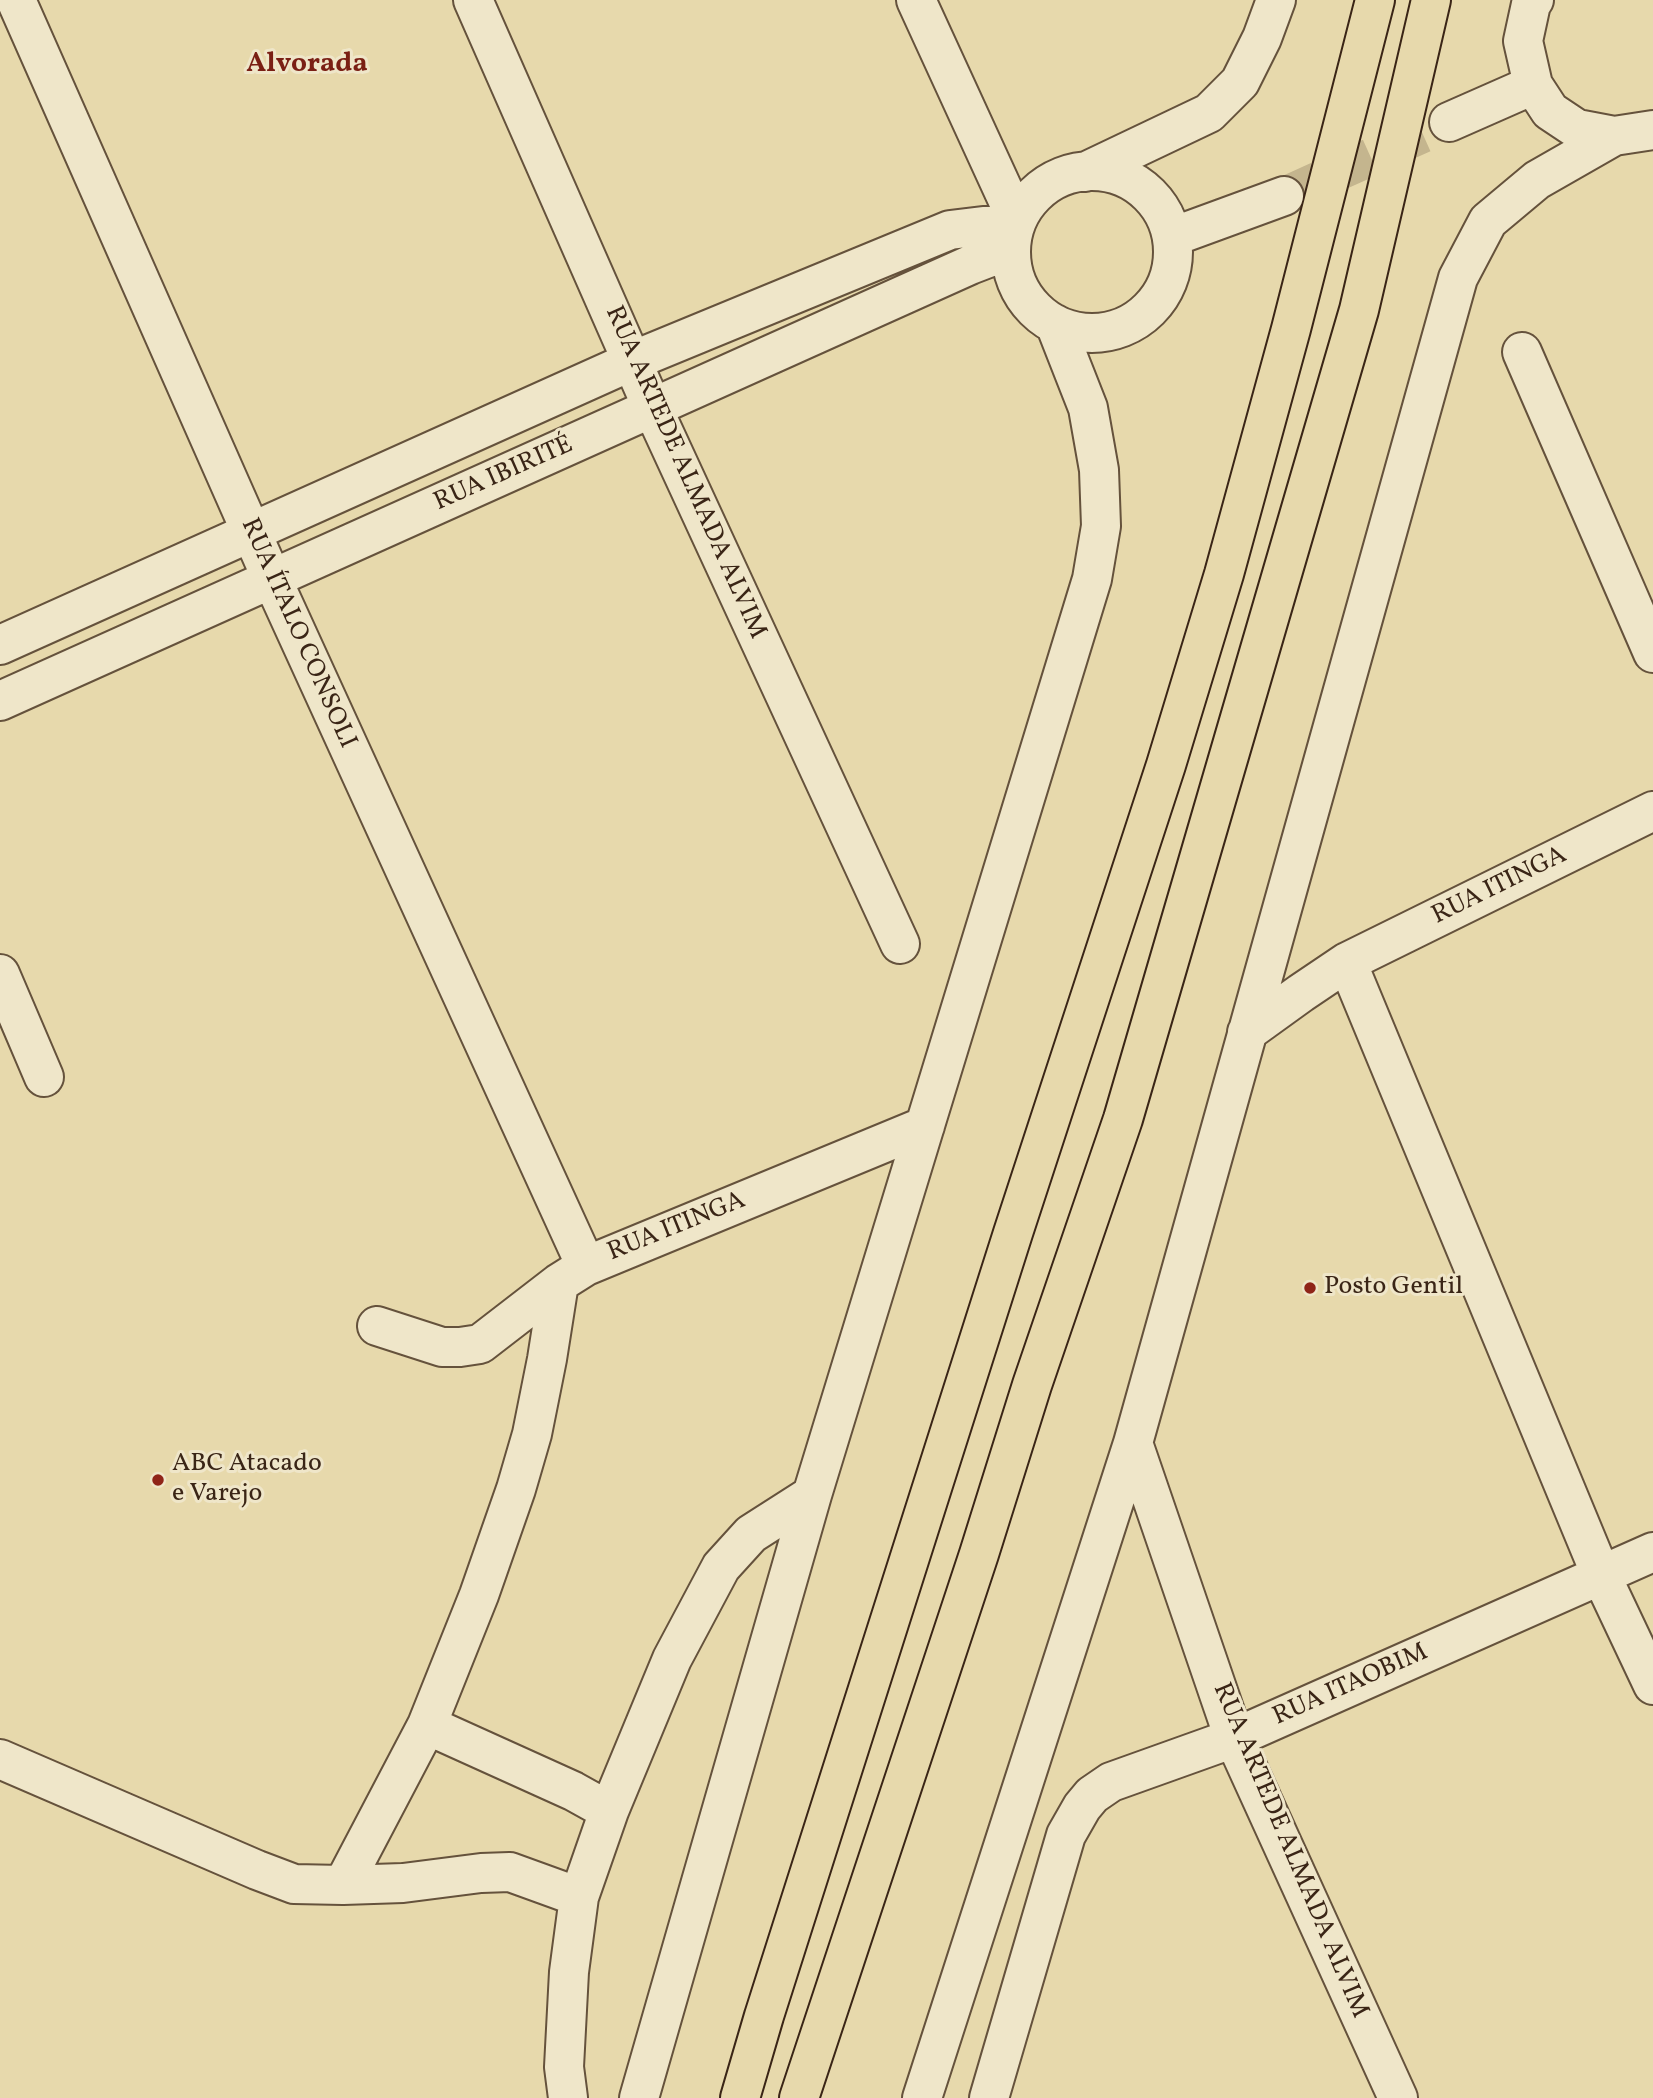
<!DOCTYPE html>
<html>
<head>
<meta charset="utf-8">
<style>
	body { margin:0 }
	canvas { display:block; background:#e7d9ac }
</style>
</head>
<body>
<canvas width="1653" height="2098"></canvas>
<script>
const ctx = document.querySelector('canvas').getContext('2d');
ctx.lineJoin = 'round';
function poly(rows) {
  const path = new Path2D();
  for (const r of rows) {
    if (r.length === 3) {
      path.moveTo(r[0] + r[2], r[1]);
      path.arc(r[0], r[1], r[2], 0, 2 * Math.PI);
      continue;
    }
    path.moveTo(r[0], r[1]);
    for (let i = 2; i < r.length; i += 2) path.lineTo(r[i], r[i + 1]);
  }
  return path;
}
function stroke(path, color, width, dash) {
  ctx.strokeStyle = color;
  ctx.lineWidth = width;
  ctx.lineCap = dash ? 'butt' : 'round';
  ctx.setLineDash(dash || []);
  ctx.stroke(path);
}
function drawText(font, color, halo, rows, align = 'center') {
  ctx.font = font + ' Vollkorn,serif';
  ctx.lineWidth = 6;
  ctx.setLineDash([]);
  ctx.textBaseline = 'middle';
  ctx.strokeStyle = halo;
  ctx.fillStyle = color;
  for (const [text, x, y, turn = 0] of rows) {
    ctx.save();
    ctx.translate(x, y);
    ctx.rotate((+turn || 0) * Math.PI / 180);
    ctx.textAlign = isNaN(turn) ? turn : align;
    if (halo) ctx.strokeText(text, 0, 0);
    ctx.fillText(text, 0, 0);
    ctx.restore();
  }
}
const minorTunnel = poly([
	[1284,196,1449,122]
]);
const minor = poly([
	[16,0,272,579,586,1266],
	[473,0,653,409,900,944],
	[916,0,1016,218],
	[1534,0,1531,4,1523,41,1533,85,1550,111,1577,129,1614,136,1653,130],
	[1449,122,1533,85],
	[1092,252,81],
	[1085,172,1209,113,1240,82,1262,38,1276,0],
	[1172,237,1284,196],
	[1522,352,1653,653],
	[0,645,632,361,950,230,983,226,1013,226],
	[0,701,970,265,1009,250],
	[1347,962,1601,1575,1653,1685],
	[0,974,44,1077],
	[1247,1032,1301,993,1347,962,1653,811],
	[377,1326,442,1347,460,1347,480,1344,559,1283,586,1266,925,1126],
	[1133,1443,1234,1738,1398,2098],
	[427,1725,573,1791,609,1811],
	[0,1759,257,1870,294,1884,343,1885,403,1883,481,1873,510,1872,579,1897],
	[343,1885,427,1725,479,1595,516,1489,532,1434,547,1359,559,1283],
	[568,2098,564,2067,569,1972,579,1897,609,1811,672,1659,721,1567,751,1534,812,1495],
	[639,2098,812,1495,1092,579,1101,526,1099,470,1088,408,1055,324],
	[922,2098,1133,1443,1458,278,1488,221,1537,180,1614,136],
	[989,2098,1066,1835,1082,1807,1092,1795,1111,1782,1234,1738,1653,1552]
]);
const highway = poly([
	[740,2098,764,2016,1013,1233,1166,765,1224,574,1291,329,1375,0],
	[799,2098,979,1554,1032,1385,1123,1119,1359,310,1431,0]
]);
const markers = [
	[1310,1288,7,"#8f2418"],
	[158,1480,7,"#8f2418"]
];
const streetNames = [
	["RUA ARTEDE ALMADA ALVIM",684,473,66],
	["RUA IBIRITÉ",504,475,-24],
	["RUA ÍTALO CONSOLI",297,634,66],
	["RUA ITINGA",1500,887,-26],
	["RUA ITINGA",677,1228,-22],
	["RUA ITAOBIM",1351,1686,-24],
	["RUA ARTEDE ALMADA ALVIM",1289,1851,67]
];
const poiNames = [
	["Posto Gentil",1324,1288],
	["ABC Atacado",172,1465],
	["e Varejo",172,1495]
];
const neighbourhoodNames = [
	["Alvorada",307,66]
];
stroke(minorTunnel, '#c4b58e', 38, [38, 19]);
stroke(minor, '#65523c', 42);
stroke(highway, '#3a2516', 42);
stroke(minor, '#efe6c9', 38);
stroke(highway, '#e7d9ac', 38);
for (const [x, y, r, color] of markers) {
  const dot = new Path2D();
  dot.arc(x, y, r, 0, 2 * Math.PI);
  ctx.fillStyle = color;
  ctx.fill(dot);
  stroke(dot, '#efe6c9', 2.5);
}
drawText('26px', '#3a2516', '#efe6c9', streetNames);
drawText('26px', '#3a2516', '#efe6c9', poiNames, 'left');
drawText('bold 28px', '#7a1f14', '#efe6c9', neighbourhoodNames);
</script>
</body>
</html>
